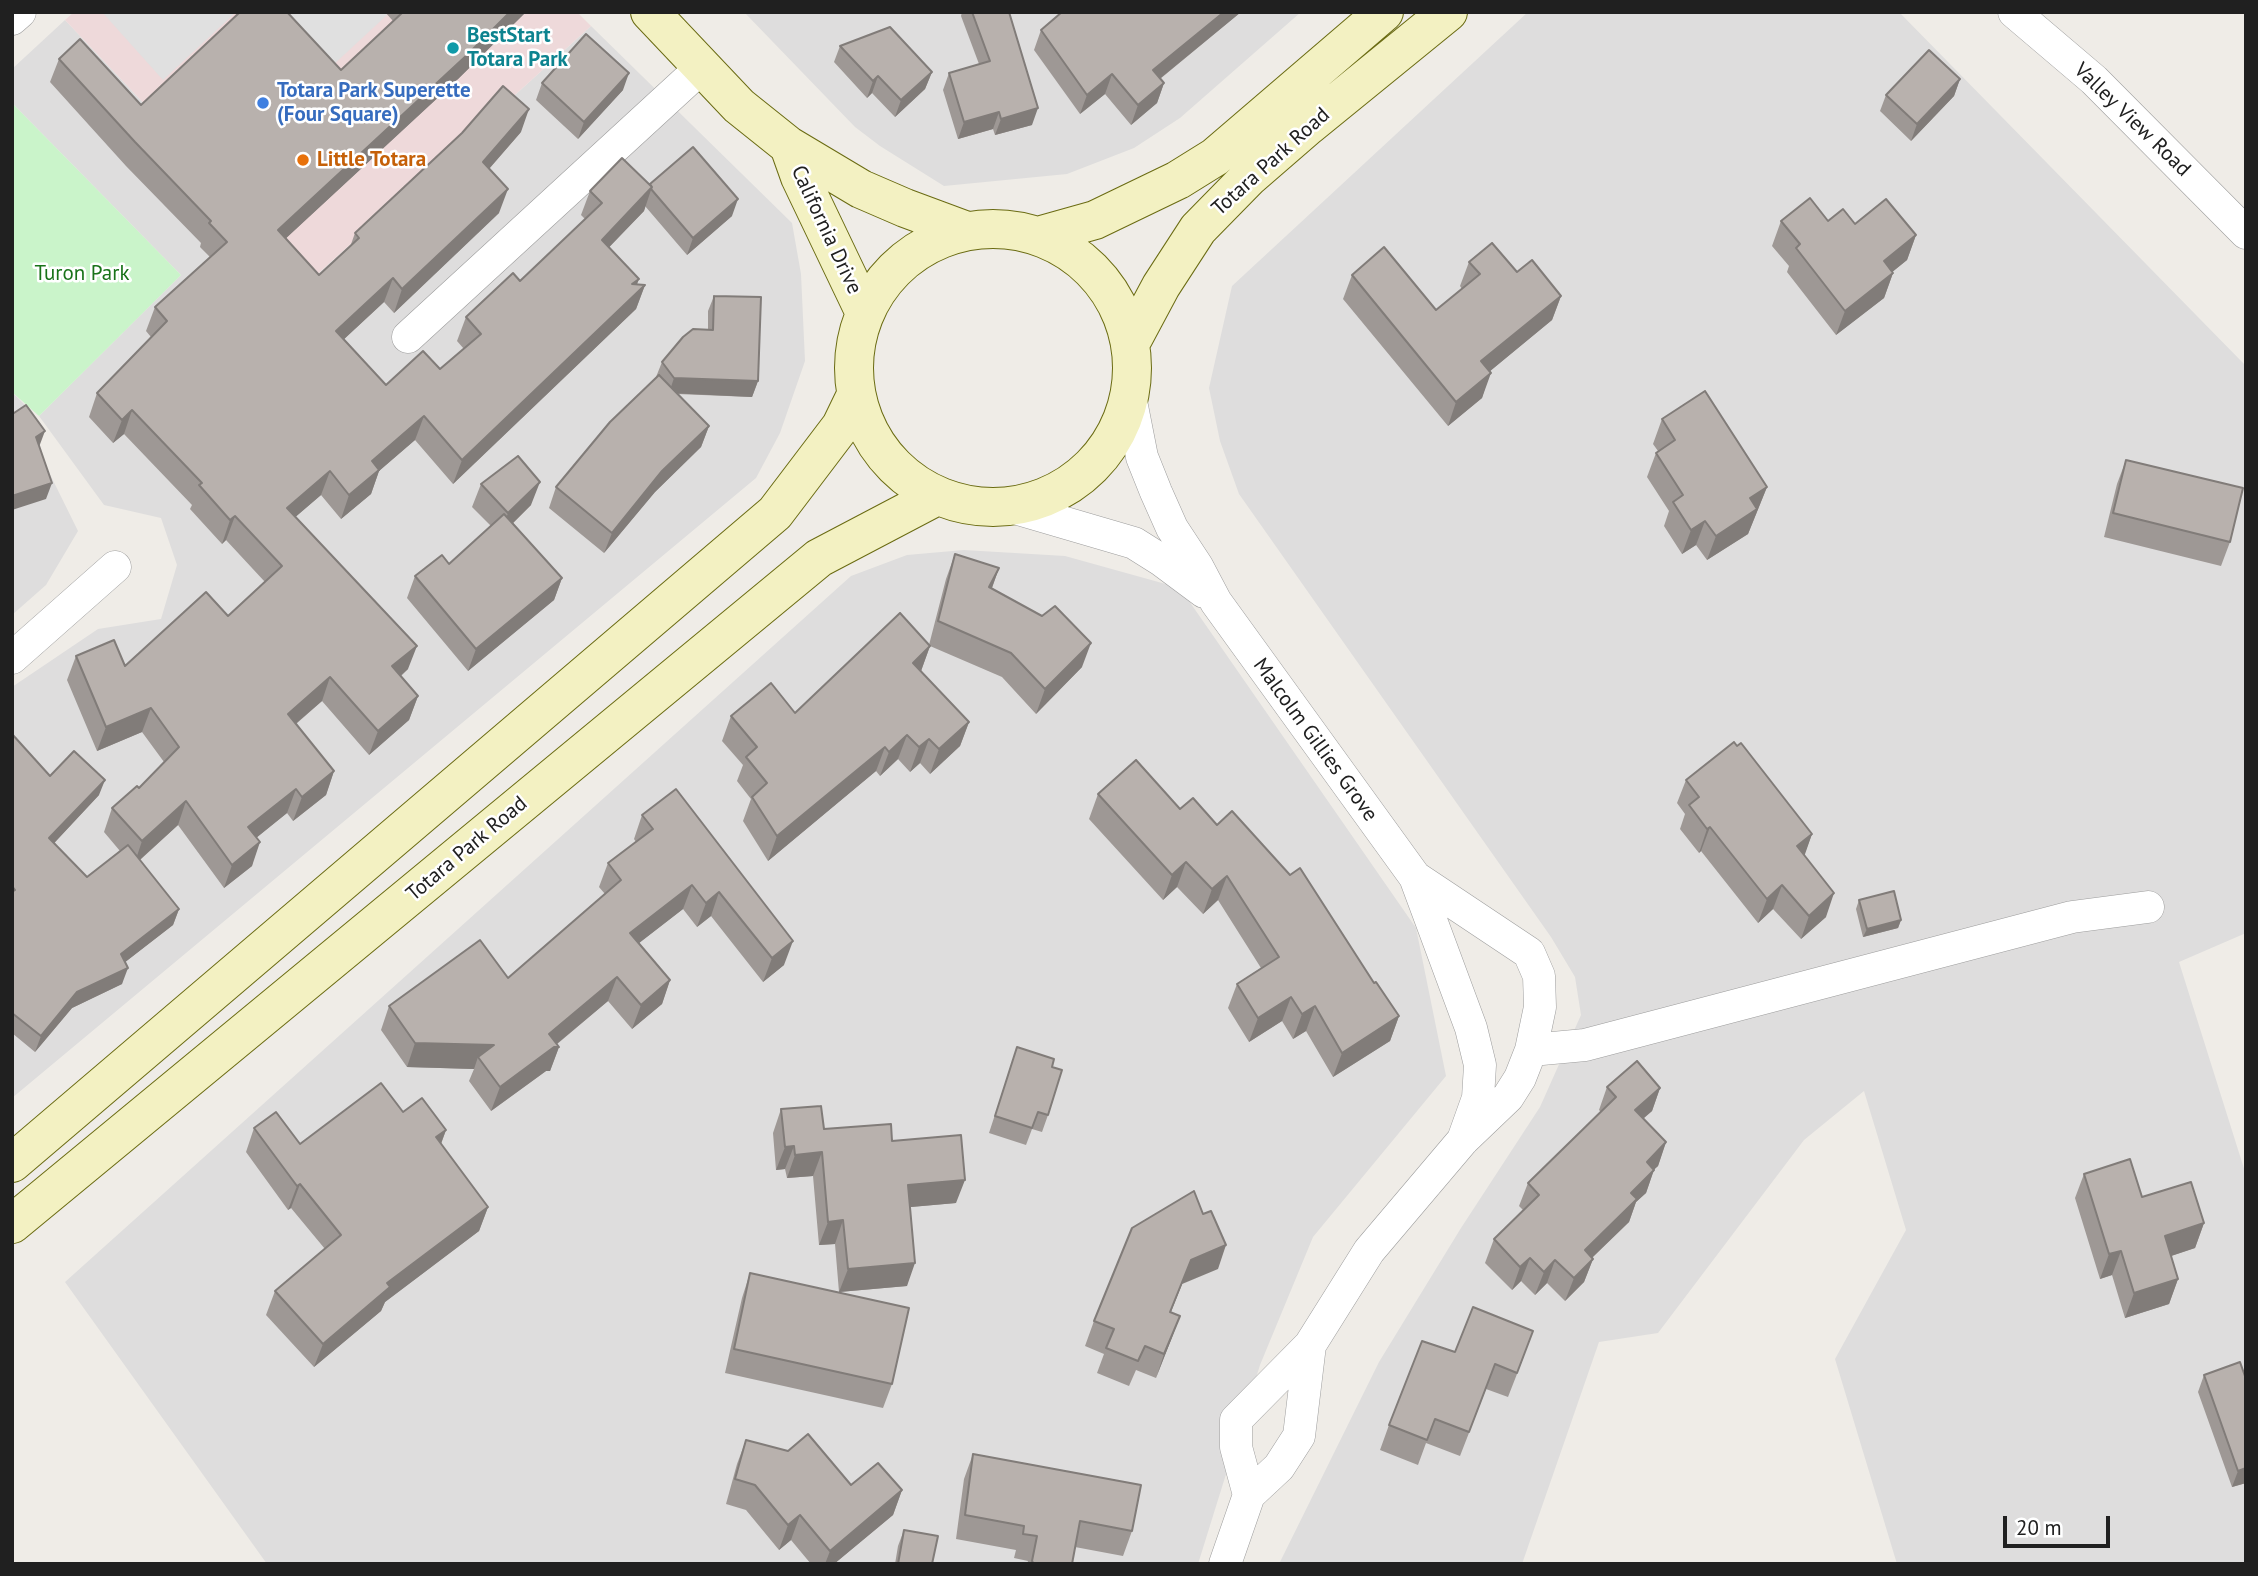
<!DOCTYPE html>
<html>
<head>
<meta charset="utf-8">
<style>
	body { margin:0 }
	#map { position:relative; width:2258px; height:1576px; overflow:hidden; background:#efece7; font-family:"PT Sans",sans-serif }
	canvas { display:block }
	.frame { position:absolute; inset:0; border:14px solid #202020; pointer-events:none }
	.scale { position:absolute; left:2003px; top:1516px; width:107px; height:32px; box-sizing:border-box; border:4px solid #202020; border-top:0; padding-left:9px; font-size:21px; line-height:24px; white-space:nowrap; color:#202020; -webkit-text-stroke:5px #fff; paint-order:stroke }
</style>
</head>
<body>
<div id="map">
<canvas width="2258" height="1576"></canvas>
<div class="frame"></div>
<div class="scale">20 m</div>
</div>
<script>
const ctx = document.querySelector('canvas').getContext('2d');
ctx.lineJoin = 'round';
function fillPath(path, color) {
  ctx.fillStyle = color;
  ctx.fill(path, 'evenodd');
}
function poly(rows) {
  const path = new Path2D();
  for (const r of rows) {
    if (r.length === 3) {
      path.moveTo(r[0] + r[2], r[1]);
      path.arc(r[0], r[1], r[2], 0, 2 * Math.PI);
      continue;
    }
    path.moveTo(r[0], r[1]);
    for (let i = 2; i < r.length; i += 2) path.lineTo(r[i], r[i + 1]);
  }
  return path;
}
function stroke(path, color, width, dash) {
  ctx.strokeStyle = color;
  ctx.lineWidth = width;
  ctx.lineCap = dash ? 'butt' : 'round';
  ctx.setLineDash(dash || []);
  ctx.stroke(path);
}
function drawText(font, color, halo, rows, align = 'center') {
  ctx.font = font + ' "PT Sans",sans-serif';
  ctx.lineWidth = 5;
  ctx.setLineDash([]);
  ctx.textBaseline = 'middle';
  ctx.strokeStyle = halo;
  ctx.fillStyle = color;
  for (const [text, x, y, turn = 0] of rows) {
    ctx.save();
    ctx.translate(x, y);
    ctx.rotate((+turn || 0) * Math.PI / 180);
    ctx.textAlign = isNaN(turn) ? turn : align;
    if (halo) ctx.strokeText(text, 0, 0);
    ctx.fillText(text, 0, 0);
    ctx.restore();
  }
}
const residential = poly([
	[744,12,1301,12,1180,118,1134,148,1067,174,944,186,880,146,855,127],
	[1528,12,1899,12,2246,366,2246,933,2179,962,2246,1175,2246,1564,1897,1564,1835,1359,1906,1230,1864,1091,1804,1140,1658,1333,1599,1342,1522,1564,1279,1564,1379,1362,1461,1228,1540,1107,1581,1015,1575,977,1551,937,1239,494,1220,441,1209,388,1232,286],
	[65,20,311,280,591,26,792,223,801,274,805,361,780,433,756,478,12,1098,12,687,98,629,161,619,177,565,161,518,104,505,39,416,181,275,12,103,12,69],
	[12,392,25,405,16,428,39,452,78,531,46,585,12,615],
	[964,550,1065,556,1180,588,1416,928,1446,1076,1313,1237,1260,1365,1198,1564,267,1564,65,1282,851,576,907,555]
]);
const commercial = poly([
	[74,12,577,12,591,26,311,280,65,20]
]);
const park = poly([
	[12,103,181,275,39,416,12,392]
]);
const parking = poly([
	[102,12,236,12,163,80],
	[254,12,385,12,387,15,318,79]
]);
const street = poly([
	[2014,12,2094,80,2246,233],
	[12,19,20,12],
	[408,337,702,67],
	[1130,396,1142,457,1156,492,1172,528,1197,566,1216,602,1415,877,1471,1028,1480,1065,1478,1098,1463,1140],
	[1011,507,1134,543,1161,560,1204,592],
	[12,658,115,567],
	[1531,1050,1585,1045,2072,917,2148,907],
	[1249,1495,1236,1447,1236,1420,1310,1345,1369,1251,1463,1140,1508,1097,1520,1078,1531,1050,1540,1007,1539,976,1529,953,1415,877],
	[1225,1564,1249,1495,1279,1467,1299,1436,1310,1345]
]);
const secondary = poly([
	[650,12,739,106,789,146,861,189,905,208,967,231],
	[789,146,800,177,865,313],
	[993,368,139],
	[1038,236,1095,220,1178,180,1215,157,1384,12],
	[1130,344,1161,286,1198,229,1248,178,1308,126,1448,12],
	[12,1163,775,513,841,426,856,395],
	[12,1224,819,558,937,496]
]);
const wall = poly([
	[385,12,526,12,458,79,286,238,319,275,350,247,355,233,521,132,489,169,499,213,394,313,384,302,344,339,386,385,440,369,464,349,457,341,466,317,520,281,585,219,581,215,590,191,650,184,732,216,687,255,645,206,644,211,609,247,636,284,645,285,636,309,453,484,415,440,379,471,371,494,341,519,321,495,295,517,408,669,401,676,418,696,409,720,369,755,322,701,296,724,334,771,326,795,293,821,287,813,257,837,252,866,224,888,178,825,140,860,179,909,173,925,125,962,122,984,72,1008,35,1052,12,1033,12,734,50,776,99,795,54,843,87,877,120,851,104,832,112,808,139,788,164,762,142,732,97,751,67,680,76,656,125,666,228,616,265,582,226,540,222,544,190,509,192,505,124,434,113,443,89,417,97,393,151,337,146,331,155,307,210,257,200,247,201,243,126,166,50,82,59,59,141,105,341,70,393,21],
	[962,12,1009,12,1032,125,995,135,993,129,958,139,943,90,949,73,979,64,961,16],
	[1062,12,1241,12,1160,79,1164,83,1157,103,1131,125,1105,94,1080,114,1034,50,1041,30],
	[840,46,932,72,925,89,895,117,872,93,867,98,834,62],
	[1960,79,1954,96,1911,141,1880,111,1886,95],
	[542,83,623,90,578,139,536,100],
	[1781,221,1855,224,1916,235,1907,260,1892,272,1893,273,1884,298,1836,335,1787,272,1789,266,1772,246],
	[1469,262,1517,272,1561,296,1552,320,1490,371,1482,398,1448,426,1343,299,1352,275,1436,310,1462,289,1460,286],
	[714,296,758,381,752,397,677,394,709,426,701,447,655,492,604,553,549,508,556,487,656,377,662,362,708,330,708,311],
	[1662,419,1767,487,1748,534,1707,560,1696,545,1682,554,1664,526,1669,511,1647,477,1656,453,1658,451,1653,444],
	[2126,460,2230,542,2221,566,2104,537,2117,484],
	[481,484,531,505,513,523,562,578,554,600,468,671,407,598,415,576,449,564,491,526,472,507],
	[955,554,999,568,992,588,1082,667,1036,714,1002,677,930,646,921,671,969,722,960,746,930,774,920,763,910,772,898,759,880,776,876,771,768,861,743,821,751,799,737,781,743,765,722,741,731,716,795,713,929,645,946,579],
	[1686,780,1812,834,1804,855,1826,917,1801,939,1773,909,1758,923,1701,851,1699,853,1680,829,1685,814,1677,803],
	[676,789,784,965,763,982,711,916,697,927,683,909,639,943,670,980,662,1004,632,1029,608,1001,556,1045,559,1047,550,1071,546,1071,491,1111,469,1081,474,1069,407,1067,381,1030,389,1006,508,978,605,894,599,887,608,863,636,842,634,839,642,815],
	[1098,794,1180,809,1217,825,1374,983,1399,1016,1390,1041,1333,1077,1306,1031,1293,1039,1282,1021,1249,1042,1228,1008,1237,984,1261,968,1218,900,1203,914,1177,887,1163,900,1089,819],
	[1859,900,1901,920,1898,928,1863,937,1856,909],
	[1017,1047,1052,1067,1048,1115,1042,1132,1032,1129,1026,1145,989,1133],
	[1607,1087,1660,1088,1652,1111,1643,1119,1666,1142,1658,1166,1654,1169,1646,1193,1636,1202,1629,1222,1592,1258,1593,1259,1584,1282,1565,1301,1547,1283,1535,1295,1521,1281,1512,1290,1485,1263,1494,1239,1523,1210,1519,1206,1528,1183,1601,1112,1599,1110],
	[781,1109,824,1129,892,1141,956,1203,910,1207,907,1286,839,1292,835,1244,819,1245,813,1176,787,1178,785,1169,776,1170,773,1133],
	[403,1112,446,1130,441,1144,488,1207,479,1231,385,1302,381,1311,314,1367,266,1315,275,1291,325,1249,291,1208,288,1210,246,1152,254,1128,300,1144],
	[2084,1174,2204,1223,2195,1248,2171,1256,2178,1279,2169,1304,2125,1318,2112,1275,2100,1279,2075,1198],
	[1218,1269,1182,1284,1171,1312,1180,1316,1156,1378,1136,1370,1129,1386,1097,1373,1104,1354,1085,1346,1094,1321],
	[750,1273,892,1384,883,1408,725,1373,742,1298],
	[1455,1352,1524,1356,1508,1397,1486,1389,1460,1456,1426,1443,1418,1465,1380,1450,1389,1425],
	[2204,1375,2246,1379,2246,1483,2232,1487,2198,1392],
	[746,1440,851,1485,902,1490,893,1515,834,1564,811,1564,791,1540,779,1550,746,1510,726,1504,737,1464],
	[973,1454,1132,1531,1123,1556,1075,1547,1072,1564,1027,1564,1028,1561,1014,1558,1016,1550,956,1539,964,1479],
	[904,1530,932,1564,895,1564,898,1546]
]);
const shadedWall = poly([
	[510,12,526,12,458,79,269,254,278,230],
	[1224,12,1241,12,1146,90,1153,70],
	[932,72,925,89,895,117,901,100],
	[629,73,623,90,578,139,584,122],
	[1112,74,1105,94,1080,114,1087,95],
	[878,76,872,93,867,98,873,81],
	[1960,79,1954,96,1911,141,1917,124],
	[1164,83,1157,103,1131,125,1138,105],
	[1038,108,1032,125,995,135,1001,119],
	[529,109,521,132,474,186,483,162],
	[999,112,993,129,958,139,964,122],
	[652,187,644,211,593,264,602,240],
	[508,189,499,213,394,313,402,289],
	[738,199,732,216,687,255,693,238],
	[1916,235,1907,260,1875,286,1884,261],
	[1893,273,1884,298,1836,335,1845,311],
	[393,278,384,302,327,355,336,331],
	[639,279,632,298,645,285,636,309,453,484,462,460,632,284],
	[1561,296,1552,320,1472,386,1481,361],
	[1491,373,1482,398,1448,426,1456,402],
	[674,378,758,381,752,397,669,393],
	[132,410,124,434,113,443,122,420],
	[424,416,415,440,379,471,371,494,341,519,349,495,372,461],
	[709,426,701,447,655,492,604,553,612,533,662,471],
	[45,431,39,447,36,437],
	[330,471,321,495,278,532,287,508],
	[540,482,531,505,500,536,508,513],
	[52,483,46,499,12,510,12,496],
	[1767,487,1748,534,1707,560,1716,536,1750,498],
	[235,516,226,540,222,544,230,520],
	[1705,521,1696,545,1682,554,1691,530],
	[999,568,990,593,989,587],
	[562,578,554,600,468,671,476,649],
	[1091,643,1082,667,1036,714,1045,689],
	[417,646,408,669,384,690,392,666],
	[930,646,921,671,904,687,913,663],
	[330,677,322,701,279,738,288,714],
	[418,696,409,720,369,755,378,731],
	[151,708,142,732,97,751,106,727],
	[969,722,960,746,930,774,939,749],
	[907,735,898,759,880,776,889,752],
	[929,739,920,763,910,772,919,747],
	[885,747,876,771,768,861,777,836],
	[334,771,326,795,293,821,302,797],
	[105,780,99,795,44,854,49,838],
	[296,789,287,813,240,851,248,827],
	[186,801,178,825,134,865,142,841],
	[1710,827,1701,851,1699,853,1707,829],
	[1812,834,1804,857,1797,846],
	[260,842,252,866,224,888,232,865],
	[1186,862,1177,887,1163,900,1172,875],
	[1227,876,1218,900,1203,914,1212,889],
	[692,885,683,909,621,957,630,933],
	[1782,885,1773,909,1758,923,1767,899],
	[719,892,711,916,697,927,706,903],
	[1834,893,1826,917,1801,939,1809,916],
	[179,909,173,925,115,970,121,954],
	[1901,920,1898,928,1863,937,1867,929],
	[793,941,784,965,763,982,772,958],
	[128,968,122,984,72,1008,35,1052,41,1036,77,992],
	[617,977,608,1001,547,1052,554,1047,559,1047,550,1071,546,1071,491,1111,500,1087,549,1034],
	[670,980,662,1004,632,1029,641,1005],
	[1291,997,1282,1021,1249,1042,1258,1018],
	[1315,1006,1306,1031,1293,1039,1302,1014],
	[1399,1016,1390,1041,1333,1077,1342,1053],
	[415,1043,494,1045,478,1057,474,1069,407,1067],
	[1660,1088,1652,1111,1626,1133,1635,1110],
	[446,1130,437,1154,436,1137],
	[1666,1142,1658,1166,1638,1185,1647,1162],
	[794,1146,785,1169,776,1170,785,1147],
	[822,1152,813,1176,787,1178,795,1155],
	[1654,1170,1646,1193,1636,1202,1629,1222,1576,1273,1585,1250,1631,1193],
	[965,1180,956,1203,900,1208,908,1185],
	[300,1184,291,1208,288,1210,297,1186],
	[488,1207,479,1231,385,1302,381,1311,314,1367,323,1344,387,1283],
	[843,1220,835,1244,819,1245,828,1222],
	[2204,1223,2195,1248,2156,1261,2165,1236],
	[1226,1245,1218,1269,1182,1284,1161,1336,1191,1260],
	[2121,1251,2112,1275,2100,1279,2109,1254],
	[1530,1258,1521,1281,1512,1290,1520,1267],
	[1593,1259,1584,1282,1565,1301,1574,1278],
	[1555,1260,1547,1283,1535,1295,1544,1272],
	[915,1263,907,1286,839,1292,848,1269],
	[2178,1279,2169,1304,2125,1318,2134,1293],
	[1180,1316,1171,1340,1156,1378,1164,1354],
	[2246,1468,2246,1483,2232,1487,2238,1471],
	[902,1490,893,1515,834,1564,825,1564,830,1551],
	[800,1515,791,1540,779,1550,788,1525]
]);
const building = poly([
	[240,12,287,12,341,70,403,12,510,12,467,55,278,230,319,275,359,238,355,233,462,133,503,86,529,109,483,162,508,189,402,289,393,278,336,331,386,385,423,351,440,369,481,334,466,317,513,273,520,281,602,203,590,191,622,158,652,187,602,240,639,279,632,284,645,285,462,460,424,416,372,461,379,470,349,495,330,471,287,508,417,646,392,666,418,696,378,731,330,677,288,714,334,771,302,797,296,789,248,827,260,842,232,865,186,801,142,841,112,808,137,786,139,788,179,747,151,708,106,727,76,656,114,640,125,666,206,592,228,616,282,566,235,516,230,520,199,485,202,483,132,410,122,420,97,393,167,321,155,307,227,242,209,223,211,221,135,142,59,59,80,39,141,105,240,12],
	[972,12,1009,12,1038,108,1001,119,999,112,964,122,949,73,990,61,972,12],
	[1062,12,1224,12,1153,70,1164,83,1138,105,1112,74,1087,95,1041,30,1062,12],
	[890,27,932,72,901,100,878,76,873,81,840,46,890,27],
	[586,34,629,73,584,122,542,83,586,34],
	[1929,50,1960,79,1917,124,1886,95,1929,50],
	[693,147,738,199,693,238,651,189,652,187,650,184,693,147],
	[1810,198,1828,221,1843,209,1855,224,1886,199,1916,235,1884,261,1893,273,1845,311,1796,248,1800,244,1781,221,1810,198],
	[1492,243,1517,272,1532,260,1561,296,1481,361,1491,373,1456,402,1352,275,1384,247,1436,310,1480,274,1469,262,1492,243],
	[714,296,761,297,758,381,674,378,662,362,683,337,693,329,713,330,714,296],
	[659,375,709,426,662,471,612,533,556,487,610,422,659,375],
	[1705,391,1767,487,1750,498,1757,509,1716,536,1705,521,1691,530,1673,502,1683,495,1656,453,1675,440,1662,419,1705,391],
	[26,405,45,431,36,437,52,483,12,496,12,411,14,413,26,405],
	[518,456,540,482,508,513,481,484,518,456],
	[2126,460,2243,488,2230,542,2113,513,2126,460],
	[504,514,562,578,476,649,415,576,442,555,449,564,504,514],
	[955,554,999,568,989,587,1042,616,1055,606,1091,643,1045,689,1011,653,938,621,955,554],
	[900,613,930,646,913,663,969,722,939,749,929,739,919,747,907,735,889,752,885,747,777,836,752,797,767,783,746,757,757,747,731,716,771,683,795,713,900,613],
	[12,734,50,776,74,751,105,780,49,838,87,877,128,845,179,909,121,954,128,968,77,992,41,1036,12,1013,12,892,15,890,12,886,12,734],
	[1734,742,1737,746,1741,743,1812,834,1797,846,1834,893,1809,916,1782,885,1767,899,1710,827,1707,829,1689,805,1699,797,1686,780,1734,742],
	[1136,760,1180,809,1193,798,1217,825,1232,811,1290,875,1300,868,1374,983,1376,982,1399,1016,1342,1053,1315,1006,1302,1014,1291,997,1258,1018,1237,984,1279,957,1227,876,1212,889,1186,862,1172,875,1098,794,1136,760],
	[676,789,793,941,772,958,719,892,706,903,692,885,630,933,670,980,641,1005,617,977,549,1034,559,1047,554,1047,500,1087,478,1057,494,1045,415,1043,389,1006,480,940,508,978,621,880,608,863,653,829,642,815,676,789],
	[1894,891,1901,920,1867,929,1859,900,1894,891],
	[1017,1047,1054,1059,1052,1067,1062,1070,1048,1115,1038,1112,1032,1128,995,1116,1017,1047],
	[1637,1061,1660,1088,1635,1110,1666,1142,1647,1162,1654,1170,1631,1193,1637,1199,1585,1250,1593,1259,1574,1278,1555,1260,1544,1272,1530,1258,1520,1267,1494,1239,1539,1195,1528,1183,1616,1097,1607,1087,1637,1061],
	[381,1083,403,1112,422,1098,446,1130,436,1137,488,1207,387,1283,390,1287,323,1344,275,1291,341,1235,300,1184,297,1186,254,1128,276,1112,300,1144,381,1083],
	[821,1106,824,1129,891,1124,892,1141,961,1135,965,1180,908,1185,915,1263,848,1269,843,1220,828,1222,822,1152,795,1155,794,1146,785,1147,781,1109,821,1106],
	[2130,1159,2142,1197,2191,1182,2204,1223,2165,1236,2178,1279,2134,1293,2121,1251,2109,1254,2084,1174,2130,1159],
	[1194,1191,1203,1214,1211,1211,1226,1245,1191,1260,1170,1312,1180,1316,1164,1354,1145,1346,1138,1361,1106,1348,1114,1329,1094,1321,1132,1228,1194,1191],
	[750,1273,909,1308,892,1384,734,1349,750,1273],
	[1473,1307,1533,1331,1517,1373,1495,1364,1469,1432,1435,1419,1427,1440,1389,1425,1422,1341,1455,1352,1473,1307],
	[2240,1362,2246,1379,2246,1468,2238,1471,2204,1375,2240,1362],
	[808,1434,851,1485,878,1463,902,1490,830,1551,800,1515,788,1525,755,1485,735,1479,746,1440,788,1451,808,1434],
	[973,1454,1141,1485,1132,1531,1080,1521,1072,1564,1034,1564,1032,1561,1037,1536,1023,1534,1024,1526,965,1515,973,1454],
	[904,1530,938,1536,932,1564,898,1564,904,1530]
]);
const markers = [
	[453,48,7,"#0f9aa8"],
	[263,103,7,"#3f7fe0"],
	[303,160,7,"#e8710a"]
];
const cultureNames = [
	["BestStart",467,36],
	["Totara Park",467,60]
];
const shopNames = [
	["Totara Park Superette",277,91],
	["(Four Square)",277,115]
];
const streetNames = [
	["Valley View Road",2132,120,44],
	["Totara Park Road",1271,162,-42],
	["California Drive",826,230,65],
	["Malcolm Gillies Grove",1315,740,54],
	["Totara Park Road",467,849,-40]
];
const foodNames = [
	["Little Totara",317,160]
];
const parkNames = [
	["Turon Park",82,274]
];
fillPath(residential, '#dedddd');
fillPath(commercial, '#eed9da');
fillPath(park, '#caf4ca');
fillPath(parking, '#e0e0e0');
stroke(street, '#9d9d9d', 33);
stroke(secondary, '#6a6b12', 40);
stroke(street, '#fff', 32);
stroke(secondary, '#f3f1c2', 38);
fillPath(wall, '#9e9895');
fillPath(shadedWall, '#817c79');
fillPath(building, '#b8b1ad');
stroke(building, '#817c79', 2);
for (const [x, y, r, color] of markers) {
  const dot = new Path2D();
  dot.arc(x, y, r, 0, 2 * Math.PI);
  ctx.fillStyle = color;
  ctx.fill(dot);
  stroke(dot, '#fff', 2.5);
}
drawText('bold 21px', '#0d838f', '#fff', cultureNames, 'left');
drawText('bold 21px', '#366cbe', '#fff', shopNames, 'left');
drawText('21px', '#202020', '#fff', streetNames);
drawText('bold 21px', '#c56008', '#fff', foodNames, 'left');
drawText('21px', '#197319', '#fff', parkNames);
</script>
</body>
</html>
